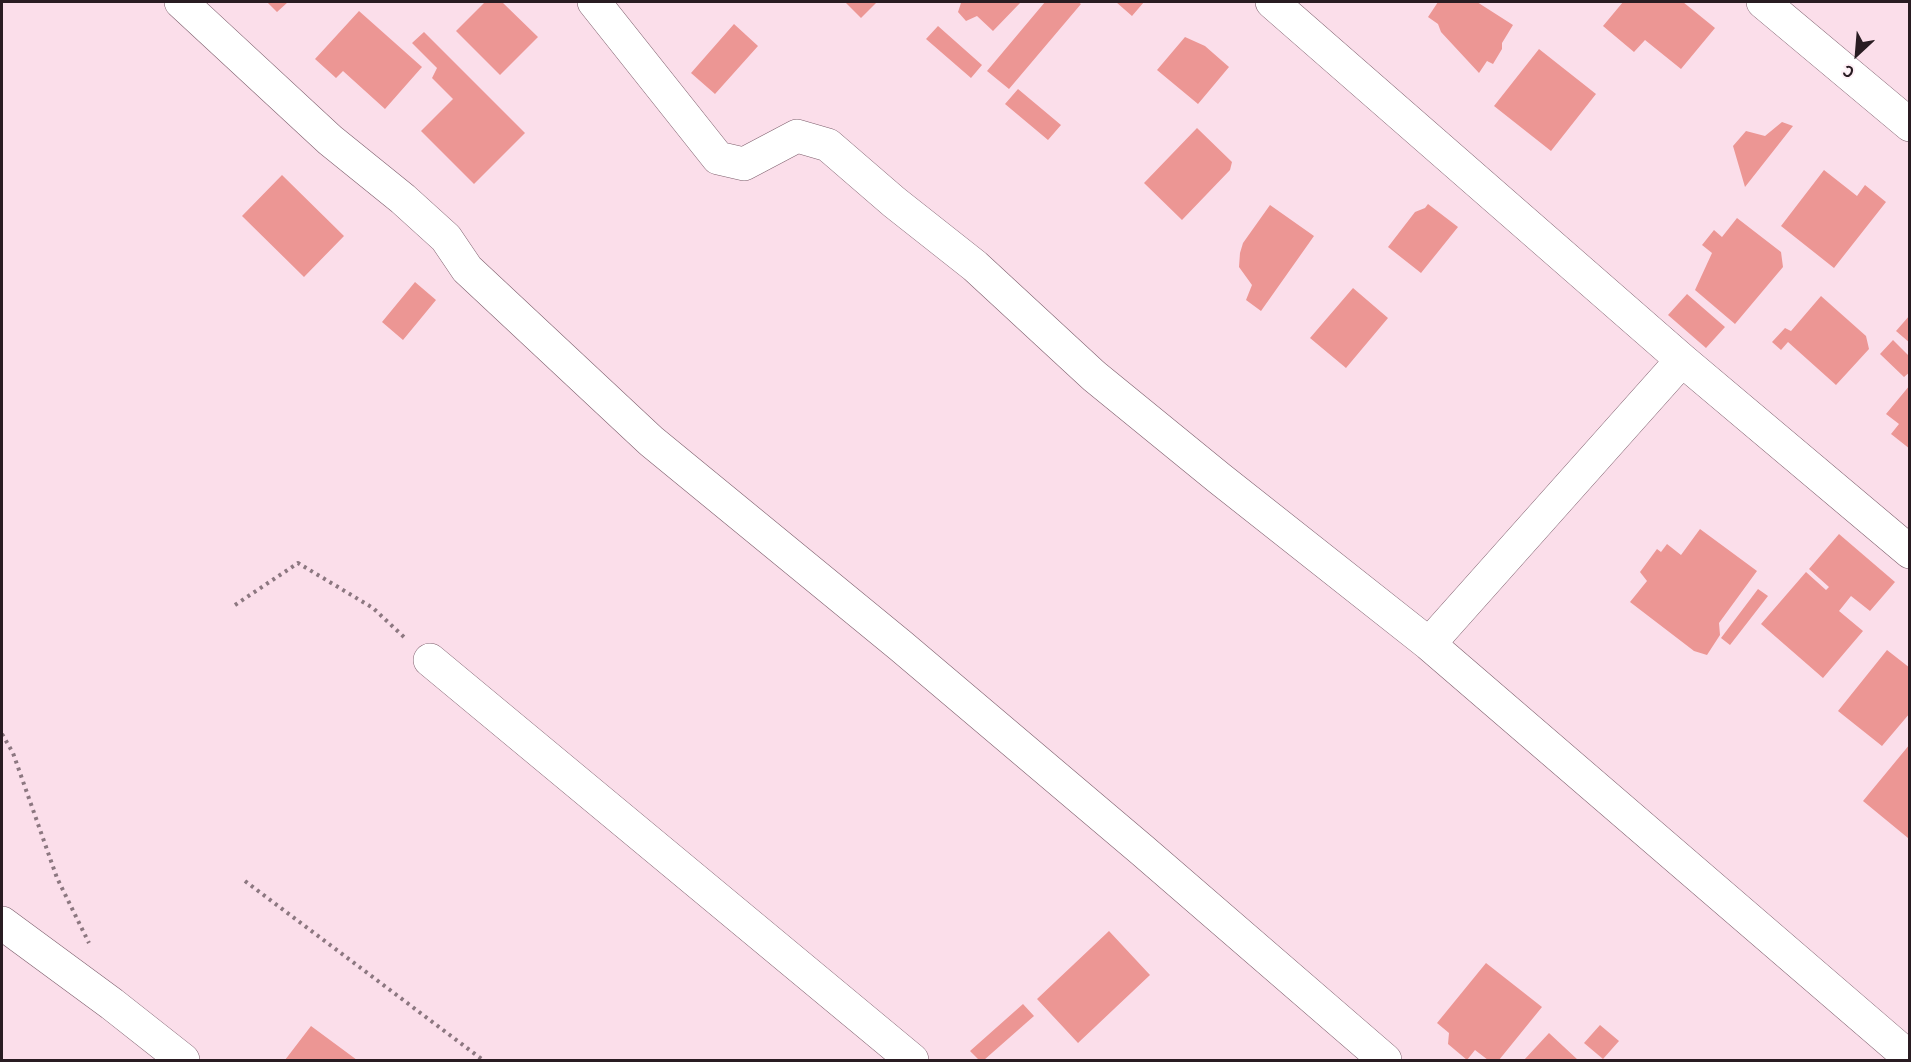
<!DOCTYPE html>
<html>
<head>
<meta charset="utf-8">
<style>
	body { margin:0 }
	#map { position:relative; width:1911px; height:1062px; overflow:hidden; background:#fbdeea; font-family:Overpass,sans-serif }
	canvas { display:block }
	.frame { position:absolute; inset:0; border:3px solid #291c22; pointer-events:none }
	.north { position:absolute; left:1827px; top:24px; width:60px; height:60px; -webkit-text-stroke:4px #fef0f6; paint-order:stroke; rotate:206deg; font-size:16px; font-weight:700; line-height:24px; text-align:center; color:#291c22 }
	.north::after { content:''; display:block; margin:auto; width:21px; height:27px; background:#291c22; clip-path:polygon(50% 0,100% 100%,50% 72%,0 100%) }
</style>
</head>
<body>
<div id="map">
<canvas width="1911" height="1062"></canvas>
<div class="frame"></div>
<div class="north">С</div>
</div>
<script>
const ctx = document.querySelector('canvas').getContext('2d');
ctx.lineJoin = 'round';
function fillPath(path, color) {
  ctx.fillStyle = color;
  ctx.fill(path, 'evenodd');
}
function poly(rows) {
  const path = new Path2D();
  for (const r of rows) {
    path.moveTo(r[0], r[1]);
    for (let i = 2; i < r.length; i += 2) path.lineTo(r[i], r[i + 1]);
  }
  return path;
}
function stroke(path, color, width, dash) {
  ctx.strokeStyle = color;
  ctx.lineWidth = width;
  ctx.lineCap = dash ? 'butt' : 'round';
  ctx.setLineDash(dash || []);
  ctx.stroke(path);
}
const building = poly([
	[267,2,288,2,277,12],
	[485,2,502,2,538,37,500,75,456,31],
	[845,2,877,2,861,18],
	[959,2,1021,2,993,31,977,16,966,21,958,12,961,3],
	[1045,2,1078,2,1081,4,1009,89,987,71],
	[1116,2,1144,2,1132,16],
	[1438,2,1477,2,1513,25,1502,43,1502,49,1493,64,1487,61,1479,73,1441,32,1438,24,1428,17],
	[1623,2,1683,2,1715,28,1681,69,1645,40,1634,52,1603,26],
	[359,11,422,67,385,109,343,71,336,78,315,59],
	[734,24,758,46,715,94,691,73],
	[938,26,982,65,971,78,926,39],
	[424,32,525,133,474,184,421,131,453,99,432,78,437,68,412,43],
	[1185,37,1205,46,1229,67,1198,104,1157,70],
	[1539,49,1596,94,1551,151,1494,106],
	[1018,89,1061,125,1048,140,1005,104],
	[1782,122,1793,126,1745,187,1733,146,1746,131,1765,136],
	[1197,128,1232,162,1230,170,1182,220,1144,183],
	[1824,170,1857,196,1865,185,1886,202,1834,268,1781,226],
	[282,175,344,236,304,277,242,216],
	[1428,204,1458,227,1421,273,1388,247,1415,212,1425,208],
	[1270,205,1314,236,1261,311,1246,300,1252,285,1239,267,1240,253,1243,243],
	[1737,218,1781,252,1783,267,1735,324,1695,290,1712,253,1702,245,1714,230,1722,237],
	[415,282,436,300,403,340,382,322],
	[1353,288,1388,318,1346,368,1310,338],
	[1687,294,1725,327,1706,348,1668,315],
	[1821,296,1866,336,1869,349,1836,385,1788,342,1781,350,1772,342,1785,328,1791,331],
	[1910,315,1910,343,1896,331],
	[1893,340,1910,357,1910,372,1904,377,1880,354],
	[1910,385,1910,449,1891,434,1899,424,1886,414],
	[1700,529,1757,571,1719,623,1720,635,1707,655,1694,651,1630,602,1647,581,1640,572,1657,549,1661,552,1667,544,1681,555],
	[1839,534,1895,582,1870,611,1851,596,1839,611,1863,631,1823,678,1761,624,1806,572,1826,590,1829,587,1809,569],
	[1758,589,1768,596,1730,645,1721,638],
	[1887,650,1910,668,1910,713,1882,746,1838,711],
	[1910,744,1910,837,1908,838,1863,801],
	[1109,931,1150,975,1078,1043,1037,999],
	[1486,963,1542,1007,1499,1060,1488,1060,1475,1050,1467,1060,1448,1044,1449,1033,1437,1023],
	[1023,1004,1034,1016,984,1060,979,1060,970,1051],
	[1600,1025,1619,1041,1603,1059,1584,1043],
	[311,1026,357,1060,285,1060],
	[1549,1033,1578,1060,1524,1060]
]);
const path = poly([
	[235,605,298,563,373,608,405,638],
	[2,734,13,753,57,878,89,943],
	[245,881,483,1060]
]);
const minor = poly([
	[181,2,330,140,403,199,446,238,467,269,651,441,901,646,1142,850,1385,1060],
	[594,2,718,158,744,164,797,136,828,145,894,202,975,266,1094,376,1219,478,1429,644,1910,1058],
	[1272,2,1682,360,1910,552],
	[1763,2,1910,125],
	[1429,644,1682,360],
	[430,660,912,1060],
	[2,923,112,1004,183,1060]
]);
fillPath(building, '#ec9694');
stroke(minor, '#7e5f6d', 34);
stroke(path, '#8c7780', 4, [3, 4.5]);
stroke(minor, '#fff', 33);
</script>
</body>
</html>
